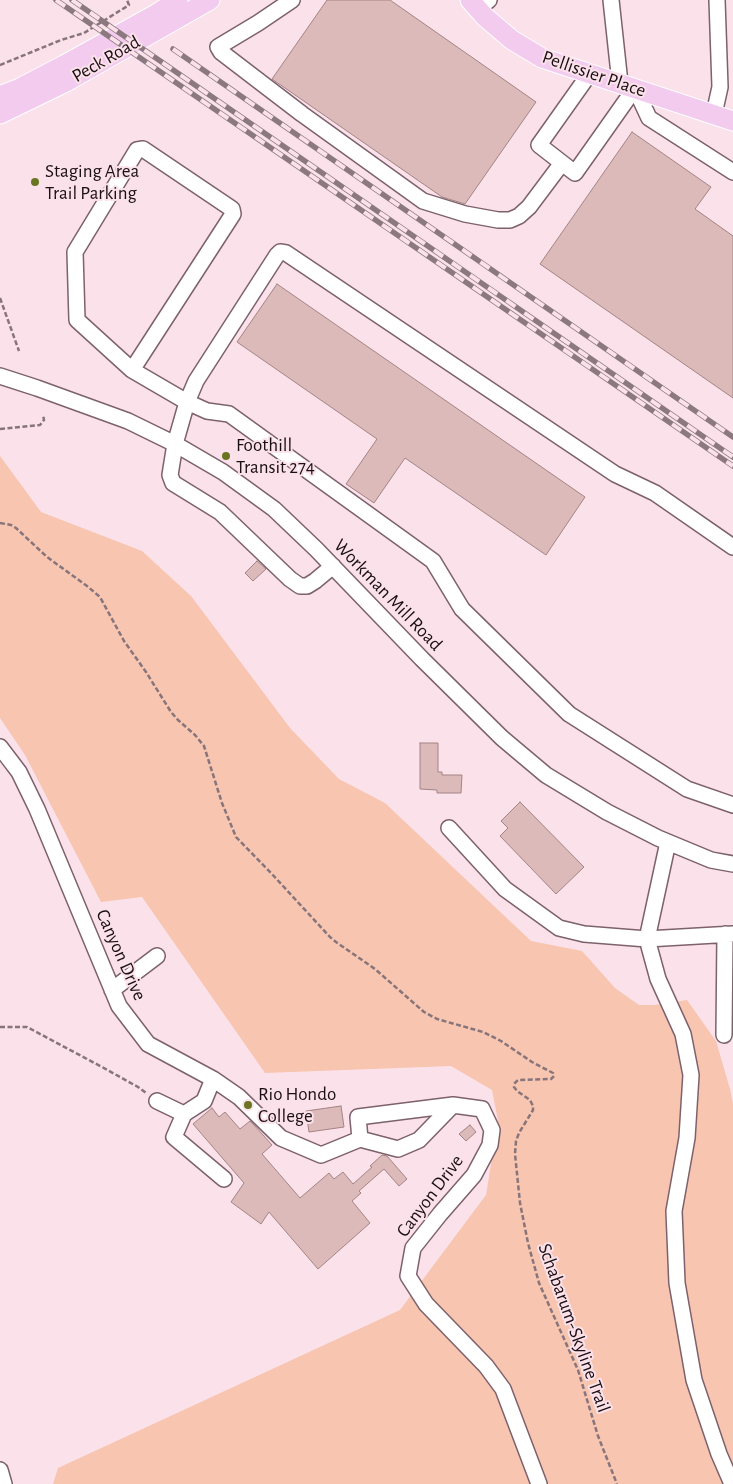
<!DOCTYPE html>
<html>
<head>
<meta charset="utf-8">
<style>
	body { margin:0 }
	canvas { display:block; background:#fbe1ea }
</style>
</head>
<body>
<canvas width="733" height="1484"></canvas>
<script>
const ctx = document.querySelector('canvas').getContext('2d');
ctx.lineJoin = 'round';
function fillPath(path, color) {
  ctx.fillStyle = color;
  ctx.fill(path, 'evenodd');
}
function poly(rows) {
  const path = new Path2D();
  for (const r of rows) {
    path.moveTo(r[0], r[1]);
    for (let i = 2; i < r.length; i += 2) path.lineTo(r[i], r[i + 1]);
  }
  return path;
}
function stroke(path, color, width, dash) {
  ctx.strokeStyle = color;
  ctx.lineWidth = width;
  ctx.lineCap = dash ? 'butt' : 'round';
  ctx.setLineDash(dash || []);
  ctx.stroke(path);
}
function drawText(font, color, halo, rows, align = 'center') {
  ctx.font = font + ' "Alegreya Sans",sans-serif';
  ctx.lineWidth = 4;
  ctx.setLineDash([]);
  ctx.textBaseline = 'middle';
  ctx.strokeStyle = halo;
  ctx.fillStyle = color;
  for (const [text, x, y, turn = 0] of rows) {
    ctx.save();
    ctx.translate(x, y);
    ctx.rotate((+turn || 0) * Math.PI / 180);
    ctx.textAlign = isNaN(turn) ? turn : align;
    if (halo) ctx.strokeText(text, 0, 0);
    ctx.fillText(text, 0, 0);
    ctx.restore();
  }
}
const green = poly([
	[0,456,41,512,142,551,191,596,290,728,339,779,385,803,531,941,582,951,615,988,639,1005,654,1005,687,1000,716,1041,730,1089,733,1104,733,1484,53,1484,58,1468,400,1310,486,1195,498,1121,492,1090,451,1066,265,1073,142,897,101,902,25,755,0,718]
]);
const building = poly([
	[327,0,390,0,536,102,465,204,442,197,272,79,327,0],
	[632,132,711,187,695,209,733,236,733,398,540,264,632,132],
	[277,284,585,497,546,555,405,458,374,503,346,484,377,439,237,342,277,284],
	[257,561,266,569,253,581,245,573,257,561],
	[420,743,438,743,438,772,442,772,442,775,462,775,461,793,437,793,437,790,420,789,420,743],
	[520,802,584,867,556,894,500,836,508,828,501,821,520,802],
	[341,1106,344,1127,309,1132,306,1111,341,1106],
	[212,1108,219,1117,225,1112,240,1129,250,1121,254,1125,272,1145,262,1154,300,1198,329,1173,334,1179,343,1172,353,1184,372,1167,370,1166,382,1155,387,1156,407,1179,399,1186,384,1169,359,1191,361,1193,352,1201,370,1223,318,1269,269,1212,261,1224,231,1202,244,1183,193,1124,212,1108],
	[470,1125,476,1132,466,1141,459,1134,470,1125]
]);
const path = poly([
	[0,65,61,40,84,33,129,5,127,0],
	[0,298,19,351],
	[0,429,40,425,44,420,43,415],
	[0,523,11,525,16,528,47,557,87,586,100,597,124,641,146,672,171,712,178,720,195,735,204,746,222,803,236,837,271,873,330,937,336,942,375,969,424,1012,437,1019,483,1032,501,1041,532,1062,553,1073,554,1076,551,1079,518,1080,514,1084,514,1087,517,1091,530,1100,533,1106,533,1110,519,1133,516,1141,515,1154,520,1203,528,1243,539,1283,578,1370,598,1436,617,1484],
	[0,1027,27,1027,102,1067,138,1087,146,1093]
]);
const minor = poly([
	[292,0,258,23,218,47,221,52,302,114,423,201,465,214,498,220,510,220,519,216,529,207,562,163],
	[611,0,620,83],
	[478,9,489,0],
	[590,73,539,145,575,173,635,88,649,118,733,172],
	[714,114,720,87,717,0],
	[132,370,233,214,232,209,143,149,137,150,75,252,77,320,132,370,187,402,207,411,229,414,433,561,462,609,569,714,687,789,733,805],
	[0,376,37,388,128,421,175,444,223,472,274,509,316,549,422,659,502,738,546,775,607,812,658,838,711,860,733,864],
	[333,566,315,581,307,586,300,586,290,579,220,512,173,483,170,475,175,444,187,402,196,381,277,255,280,252,286,253,615,474,655,493,733,547],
	[0,747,19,772,37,809,119,1006,148,1044,213,1079,239,1097,281,1138,321,1155,360,1139,398,1149,419,1140,453,1105],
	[449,828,505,889,559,928,584,934,647,939,733,934],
	[668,842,647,939,658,979,683,1034,691,1075,687,1138,674,1211,677,1283,694,1380,719,1454,732,1484],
	[112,990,157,956],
	[724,1035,725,934],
	[157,1101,184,1114,204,1101,213,1079],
	[184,1114,174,1137,224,1179],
	[360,1139,358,1117,453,1105,482,1109,492,1130,490,1145,474,1175,440,1214,413,1248,408,1276,426,1304,486,1366,503,1389,539,1484],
	[0,1470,4,1484]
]);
const major = poly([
	[470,0,485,17,512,40,542,58,733,121],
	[0,96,20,88,66,64,156,14,178,0],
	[0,114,66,82,210,0]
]);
const rail = poly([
	[56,0,733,466],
	[72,0,733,457],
	[173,49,733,437]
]);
const markers = [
	[35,182,5,"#697521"],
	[226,456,5,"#697521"],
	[248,1105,5,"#697521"]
];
const streetNames = [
	["Peck Road",106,59,-30],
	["Pellissier Place",594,74,19],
	["Workman Mill Road",388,595,46],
	["Canyon Drive",121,955,66],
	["Canyon Drive",430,1196,-53],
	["Schabarum-Skyline Trail",574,1328,70]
];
const poiNames = [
	["Staging Area",45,171],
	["Trail Parking",45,193],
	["Foothill",236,445],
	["Transit 274",236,467],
	["Rio Hondo",258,1094],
	["College",258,1116]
];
fillPath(green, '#f8c5b0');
fillPath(building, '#dcbab9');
stroke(building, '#a38484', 1);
stroke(minor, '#7d616c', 18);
stroke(major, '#fff', 21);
stroke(path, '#87757b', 2.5, [5, 2.5]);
stroke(minor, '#fff', 15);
stroke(major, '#f2cbee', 19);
stroke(rail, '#8c7980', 5.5);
stroke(rail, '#fbe1ea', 4, [11]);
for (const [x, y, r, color] of markers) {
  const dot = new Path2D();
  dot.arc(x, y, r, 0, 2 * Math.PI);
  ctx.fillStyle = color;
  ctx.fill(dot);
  stroke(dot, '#fbe1ea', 2);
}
drawText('19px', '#1a0f13', '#fbe1ea', streetNames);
drawText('19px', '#1a0f13', '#fbe1ea', poiNames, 'left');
</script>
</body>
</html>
